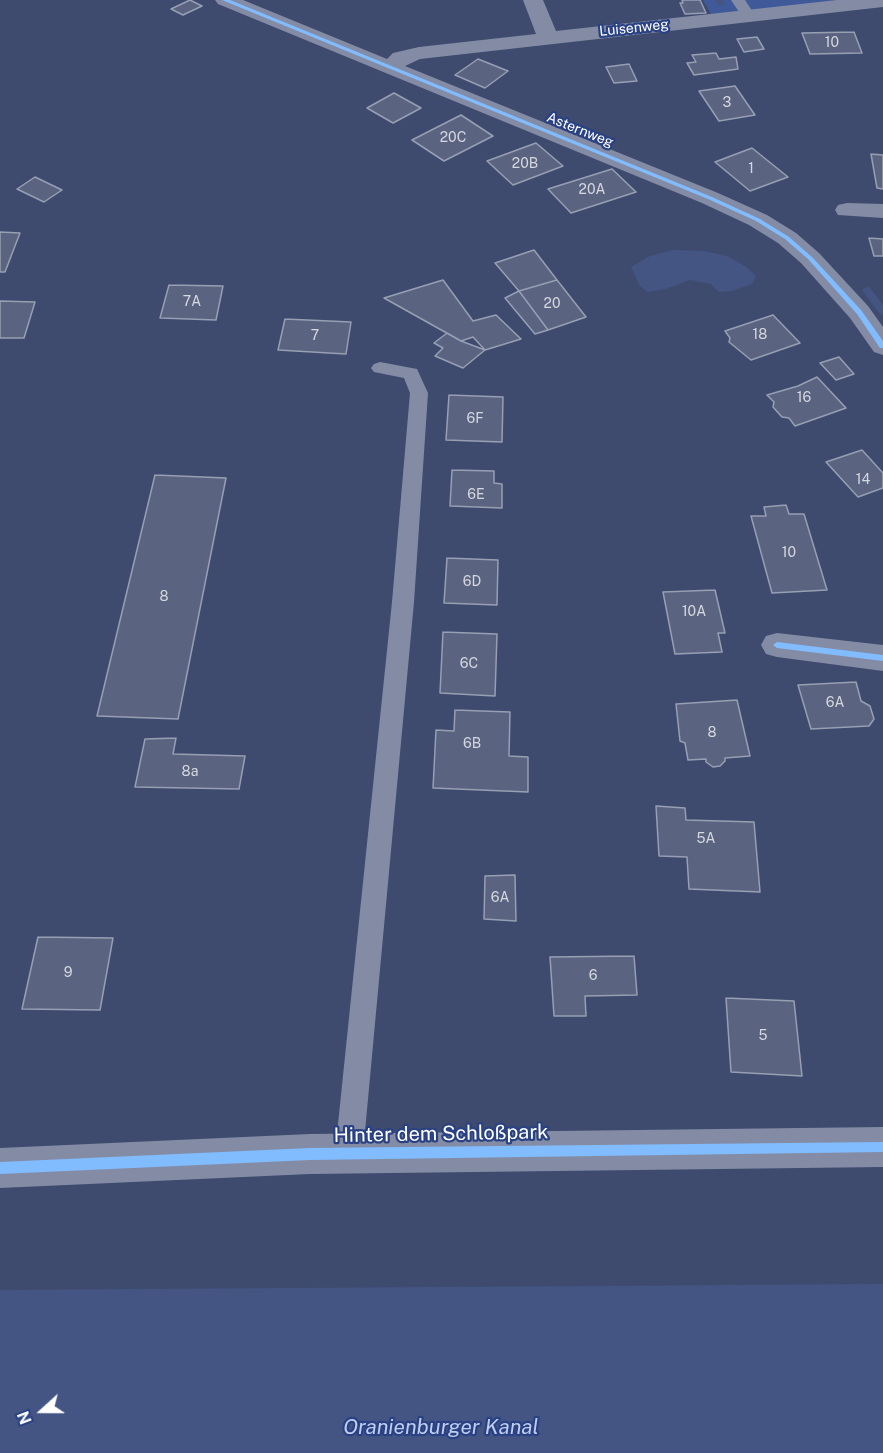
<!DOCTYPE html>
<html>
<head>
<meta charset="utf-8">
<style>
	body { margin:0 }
	#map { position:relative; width:883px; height:1453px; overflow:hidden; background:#3e4b6f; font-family:"Public Sans",sans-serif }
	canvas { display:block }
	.north { position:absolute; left:12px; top:1381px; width:60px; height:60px; -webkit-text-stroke:4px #2a4283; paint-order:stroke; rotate:249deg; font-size:16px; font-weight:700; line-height:24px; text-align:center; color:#fff }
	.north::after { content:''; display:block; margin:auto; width:21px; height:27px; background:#fff; clip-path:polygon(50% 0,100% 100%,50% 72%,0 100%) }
</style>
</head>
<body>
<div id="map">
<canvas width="883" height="1453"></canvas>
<div class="north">N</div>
</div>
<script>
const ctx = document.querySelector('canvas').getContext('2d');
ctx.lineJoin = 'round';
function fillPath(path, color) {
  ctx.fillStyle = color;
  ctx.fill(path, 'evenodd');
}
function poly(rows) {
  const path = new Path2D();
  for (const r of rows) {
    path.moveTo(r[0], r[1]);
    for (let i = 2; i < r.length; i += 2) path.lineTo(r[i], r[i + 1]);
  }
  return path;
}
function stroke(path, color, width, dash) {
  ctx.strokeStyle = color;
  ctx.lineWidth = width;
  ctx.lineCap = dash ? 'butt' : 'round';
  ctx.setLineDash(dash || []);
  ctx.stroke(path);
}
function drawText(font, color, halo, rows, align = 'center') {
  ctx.font = font + ' "Public Sans",sans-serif';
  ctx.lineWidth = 4.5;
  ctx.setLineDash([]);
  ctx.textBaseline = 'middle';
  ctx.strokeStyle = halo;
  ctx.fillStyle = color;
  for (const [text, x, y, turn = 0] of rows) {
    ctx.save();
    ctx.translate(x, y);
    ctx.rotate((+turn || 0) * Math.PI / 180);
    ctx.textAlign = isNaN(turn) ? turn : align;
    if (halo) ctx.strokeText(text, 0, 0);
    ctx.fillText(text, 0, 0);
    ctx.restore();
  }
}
const green = poly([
	[703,0,883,0,883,4,716,23]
]);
const water = poly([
	[674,250,704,251,727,256,745,266,756,276,752,284,732,291,719,292,711,284,690,280,665,289,648,292,640,286,631,267,650,256],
	[883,1284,883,1453,0,1453,0,1290]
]);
const stream = poly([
	[715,0,723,0,726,4,719,6,715,0],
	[867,287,870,288,883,305,883,315,880,314,862,290,867,287]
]);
const building = poly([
	[190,0,202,6,183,15,171,9,190,0],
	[682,0,700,0,706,13,685,14,680,3,683,3,682,0],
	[854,32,862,53,810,54,802,33,854,32],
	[757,37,764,49,744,52,737,39,757,37],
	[716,53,719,59,736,57,738,69,694,75,687,63,696,62,692,55,716,53],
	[478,59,508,71,485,88,455,75,478,59],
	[629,64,637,81,614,83,606,67,629,64],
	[735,86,755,115,719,121,699,91,735,86],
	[394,93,421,108,393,123,367,108,394,93],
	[461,115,493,136,444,161,412,140,461,115],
	[536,143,563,166,513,185,487,161,536,143],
	[752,148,788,177,750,191,715,162,752,148],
	[871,154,883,155,883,189,877,188,871,154],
	[612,169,636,192,571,213,548,189,612,169],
	[35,177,62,190,44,202,17,189,35,177],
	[0,232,20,233,5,272,0,272,0,232],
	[869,238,883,239,883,256,874,256,869,238],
	[534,250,557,280,519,291,495,263,534,250],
	[443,280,473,321,496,315,521,339,485,350,473,337,461,341,384,298,443,280],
	[557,280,586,317,548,330,519,291,557,280],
	[169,285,223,286,216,320,160,318,169,285],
	[519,291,548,330,535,334,505,298,519,291],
	[0,301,35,302,24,338,0,338,0,301],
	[773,315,800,343,751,360,729,342,730,338,725,331,773,315],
	[285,319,351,322,346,354,278,350,285,319],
	[447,333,461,341,485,350,463,368,435,356,443,348,434,343,447,333],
	[839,357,854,374,836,380,820,363,839,357],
	[817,377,846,408,795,426,789,418,782,417,773,407,774,402,767,395,798,386,817,377],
	[449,395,503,397,502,442,446,440,449,395],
	[862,450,883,473,883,488,858,497,826,462,862,450],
	[452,470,494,471,494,483,502,484,502,508,450,506,452,470],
	[155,475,226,478,178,719,97,716,155,475],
	[786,505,789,514,804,514,827,590,772,593,751,516,766,516,764,507,786,505],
	[447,558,498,560,497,605,444,603,447,558],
	[715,590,725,633,718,633,722,652,675,654,663,592,715,590],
	[443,632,497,634,495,696,440,693,443,632],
	[856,682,861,701,870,706,874,719,869,726,811,729,798,685,856,682],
	[737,700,750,756,725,758,725,761,720,766,713,767,706,762,706,759,688,760,685,743,680,741,676,704,737,700],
	[455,710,510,712,509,756,528,757,528,792,433,788,436,730,454,731,455,710],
	[176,738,173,754,245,756,239,789,135,787,145,739,176,738],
	[656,806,685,808,686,820,754,822,760,892,689,889,687,857,659,856,656,806],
	[515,875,516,921,484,919,485,876,515,875],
	[38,937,113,938,100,1010,22,1009,38,937],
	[634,956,637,995,585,996,586,1016,554,1016,550,957,634,956],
	[726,998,794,1001,802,1076,731,1072,726,998]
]);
const service = poly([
	[731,0,745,0,755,15,753,18,743,18,731,0],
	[380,362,417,369,428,393,414,602,363,1153,359,1163,349,1167,339,1163,335,1153,392,602,410,393,404,378,374,372,371,368,374,364,380,362]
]);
const minor = poly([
	[215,0,243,0,387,59,393,53,419,47,536,34,523,0,543,0,556,31,837,0,883,0,883,7,420,59,405,66,718,193,767,215,796,233,819,253,868,306,883,327,883,355,874,352,850,318,801,263,778,243,749,225,702,203,218,4,215,0],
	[847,203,883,204,883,218,838,215,835,210,838,205,847,203],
	[777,633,883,645,883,671,777,657,766,654,761,645,766,636,777,633],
	[883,1127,883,1167,310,1174,0,1188,0,1148,310,1134,883,1127]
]);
const cycleway = poly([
	[222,0,230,0,712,197,760,219,789,237,812,257,861,310,883,341,883,348,880,348,857,314,808,259,785,239,756,221,708,199,222,0],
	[777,642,883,655,883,661,777,648,773,645,777,642],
	[883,1142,883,1152,310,1160,0,1174,0,1162,310,1148,883,1142]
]);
const farStreetnames = [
	["Luisenweg",634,28,-6],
	["Asternweg",580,130,22]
];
const numberNames = [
	["10",832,43],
	["3",727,103],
	["20C",453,138],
	["20B",525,164],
	["1",751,169],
	["20A",592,190],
	["7A",192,302],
	["20",552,304],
	["18",760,335],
	["7",315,336],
	["16",804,398],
	["6F",475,419],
	["14",863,480],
	["6E",476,495],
	["10",789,553],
	["6D",472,582],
	["8",164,597],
	["10A",694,612],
	["6C",469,664],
	["6A",835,703],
	["8",712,733],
	["6B",472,744],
	["8a",190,772],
	["5A",706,839],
	["6A",500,898],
	["9",68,973],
	["6",593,976],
	["5",763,1036]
];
const nearStreetnames = [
	["Hinter dem Schloßpark",441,1134,-1]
];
const nearWaternames = [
	["Oranienburger Kanal",441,1428]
];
fillPath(green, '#3f5999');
fillPath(water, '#445584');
fillPath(stream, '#445584');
fillPath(building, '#5a6480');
stroke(building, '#989fb3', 1.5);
fillPath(service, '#848ca5');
fillPath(minor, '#848ca5');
fillPath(cycleway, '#80bcff');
drawText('14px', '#fff', '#2a4283', farStreetnames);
drawText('14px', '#d6d8df', null, numberNames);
drawText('20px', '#fff', '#2a4283', nearStreetnames);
drawText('italic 21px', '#c0cdee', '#2a4283', nearWaternames);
</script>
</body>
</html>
